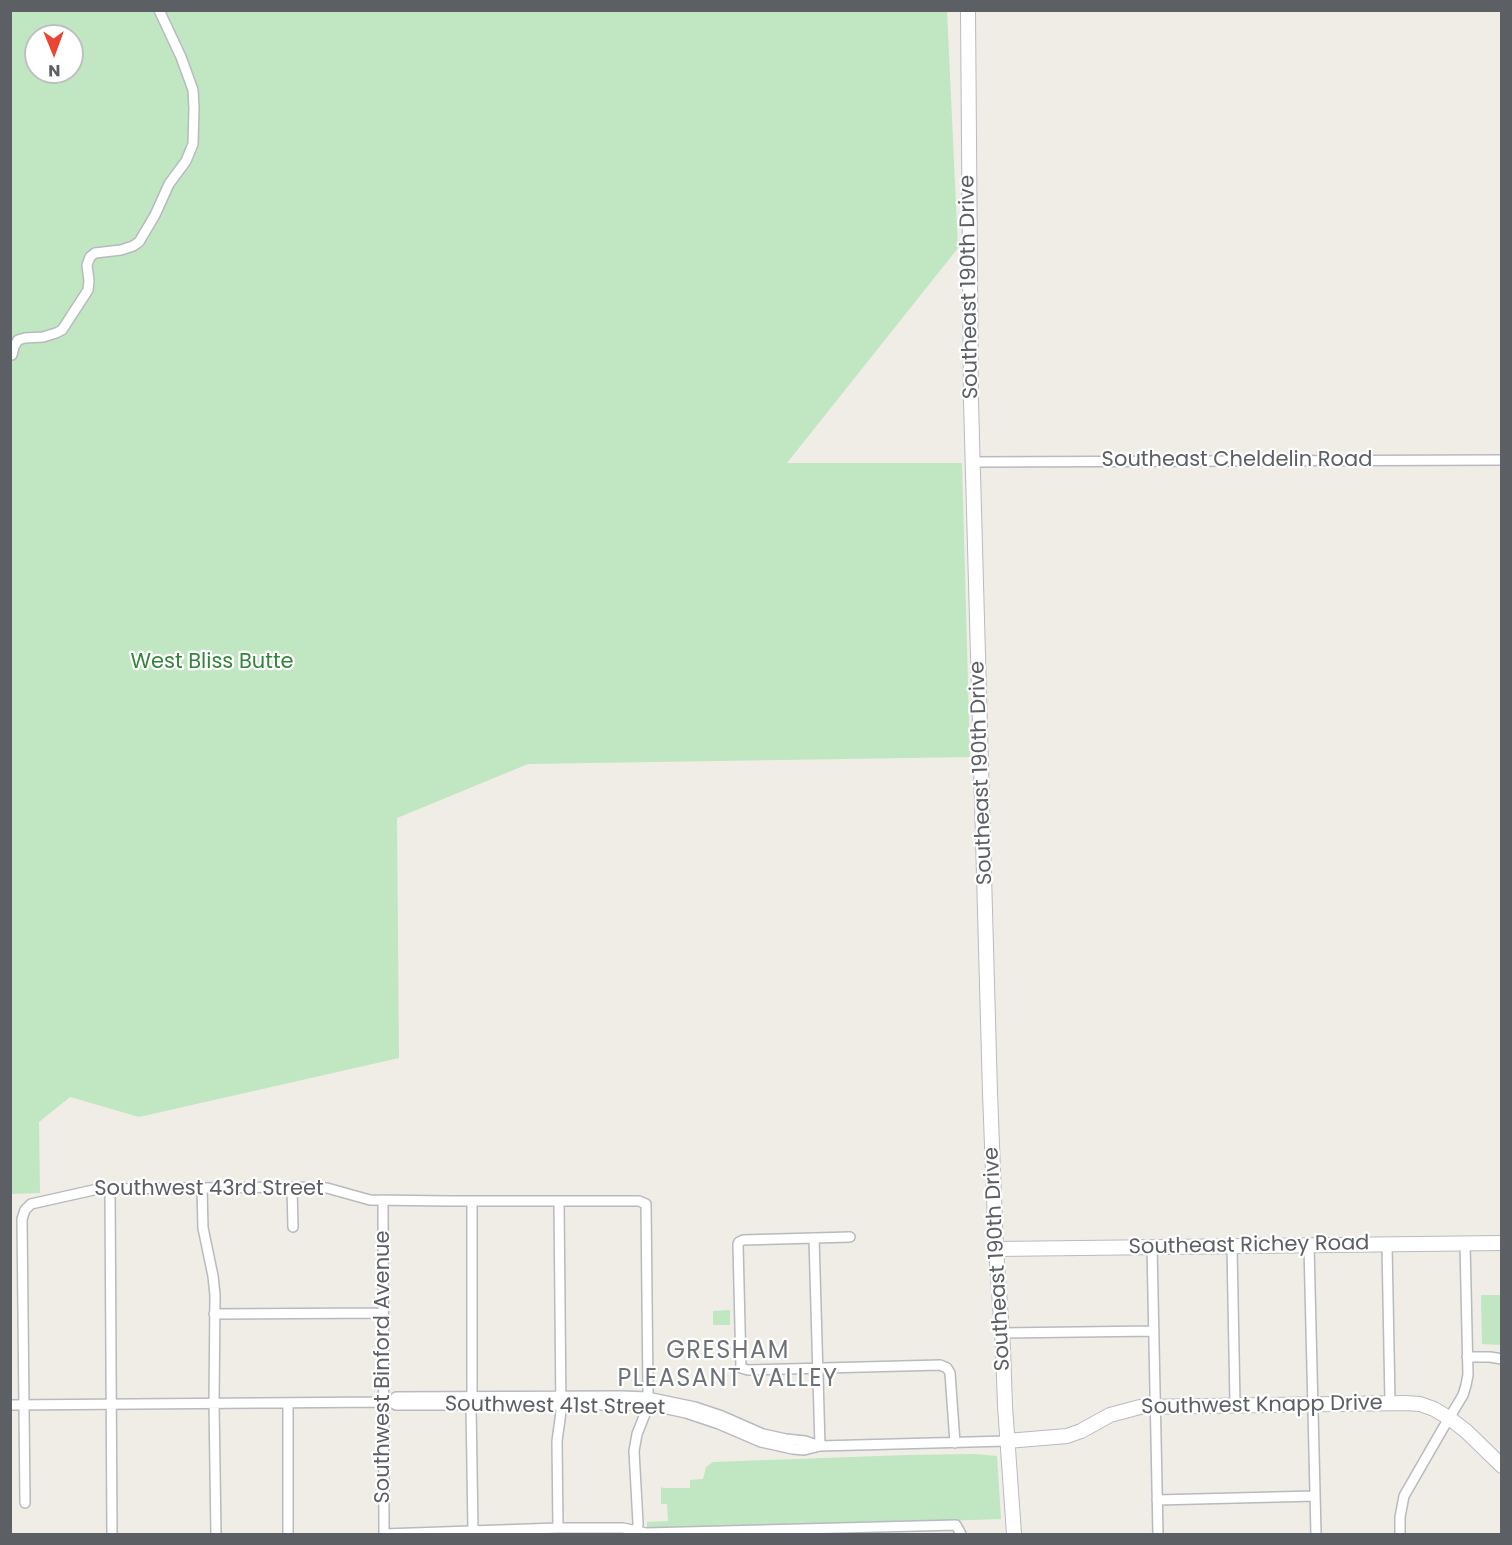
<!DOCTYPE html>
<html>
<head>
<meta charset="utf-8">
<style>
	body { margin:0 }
	#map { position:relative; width:1512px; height:1545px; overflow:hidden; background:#efede5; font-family:Poppins,sans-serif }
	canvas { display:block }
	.frame { position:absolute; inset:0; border:12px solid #5c6065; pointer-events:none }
	.north { position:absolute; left:24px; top:24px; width:60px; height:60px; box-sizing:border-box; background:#fff; border:2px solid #bebfc1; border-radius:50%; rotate:179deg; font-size:16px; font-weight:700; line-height:24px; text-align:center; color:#5c6065 }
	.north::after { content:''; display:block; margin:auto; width:21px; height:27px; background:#e94530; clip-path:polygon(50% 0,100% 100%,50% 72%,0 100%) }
</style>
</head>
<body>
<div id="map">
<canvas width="1512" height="1545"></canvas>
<div class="frame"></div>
<div class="north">N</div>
</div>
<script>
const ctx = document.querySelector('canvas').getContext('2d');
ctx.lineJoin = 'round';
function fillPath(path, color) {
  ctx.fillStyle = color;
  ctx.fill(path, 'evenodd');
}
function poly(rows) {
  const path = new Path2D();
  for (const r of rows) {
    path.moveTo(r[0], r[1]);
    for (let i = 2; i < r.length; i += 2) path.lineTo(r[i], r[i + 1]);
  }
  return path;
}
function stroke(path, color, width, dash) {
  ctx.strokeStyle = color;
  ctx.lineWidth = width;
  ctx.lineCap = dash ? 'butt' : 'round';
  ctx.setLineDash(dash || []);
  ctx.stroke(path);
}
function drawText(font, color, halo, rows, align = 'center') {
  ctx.font = font + ' Poppins,sans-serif';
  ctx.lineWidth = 4.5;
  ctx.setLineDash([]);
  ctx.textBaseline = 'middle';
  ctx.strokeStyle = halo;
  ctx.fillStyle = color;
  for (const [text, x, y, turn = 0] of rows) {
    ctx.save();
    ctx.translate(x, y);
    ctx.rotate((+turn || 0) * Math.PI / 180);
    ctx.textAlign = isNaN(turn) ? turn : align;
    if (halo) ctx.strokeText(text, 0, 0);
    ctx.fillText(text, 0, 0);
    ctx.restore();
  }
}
const green = poly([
	[10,11,947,11,958,248,787,463,962,463,970,757,528,764,397,818,399,1058,139,1117,70,1097,39,1122,40,1193,11,1194],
	[36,36,72,36,72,72,36,72],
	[1481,1295,1501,1295,1501,1345,1482,1344],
	[730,1310,730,1325,713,1325,713,1311],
	[974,1454,997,1456,1001,1519,647,1531,647,1522,668,1521,667,1504,661,1504,661,1487,663,1488,690,1488,690,1480,703,1479,706,1467,713,1462,907,1455]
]);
const street = poly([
	[12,355,14,347,18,340,25,338,43,337,56,333,62,330,88,290,89,281,87,265,90,257,95,253,121,250,133,246,139,242,155,215,169,184,186,161,193,144,194,108,193,90,181,57,159,10],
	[973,462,1502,460],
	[292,1187,293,1227],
	[202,1188,203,1228,213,1276,215,1295,214,1404,216,1534],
	[110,1189,112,1534],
	[383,1200,384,1534],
	[472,1201,472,1391,471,1405,473,1531],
	[850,1237,743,1240,739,1242,738,1244,741,1368,748,1370,940,1365,947,1368,950,1373,955,1443],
	[814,1238,820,1446],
	[1387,1245,1390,1402],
	[1309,1246,1316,1534],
	[1152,1247,1158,1534],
	[1232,1247,1235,1404],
	[214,1314,383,1313],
	[1002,1333,1154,1331],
	[1467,1357,1490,1357,1502,1359],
	[391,1402,396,1397,622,1396,647,1397,695,1407,722,1416,763,1434,786,1439,805,1441,820,1446],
	[288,1403,288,1534],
	[10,1405,384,1402,391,1402,396,1405,632,1405,663,1408,686,1413,719,1424,761,1442,793,1449,804,1450,820,1446,1007,1441],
	[1157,1500,1315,1496],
	[25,1503,22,1219,25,1210,31,1204,98,1189,292,1187,327,1188,370,1200,451,1201,639,1201,646,1204,648,1392,645,1414,637,1434,634,1451,638,1523,637,1534],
	[558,1528,557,1441,561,1412,559,1201],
	[384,1534,558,1528,623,1528,646,1533,956,1525,961,1534],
	[1400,1534,1400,1517,1404,1496,1442,1430,1463,1395,1466,1385,1468,1375,1465,1244]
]);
const secondary = poly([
	[968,10,971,401,990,1093,996,1249,1003,1348,1005,1406,1014,1534],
	[996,1249,1502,1243],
	[1007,1441,1067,1436,1081,1431,1110,1415,1140,1407,1405,1403,1420,1404,1434,1409,1449,1418,1466,1431,1502,1466]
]);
const streetNames = [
	["Southeast 190th Drive",970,287,-91],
	["Southeast Cheldelin Road",1237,461],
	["Southeast 190th Drive",982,773,-92],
	["Southwest 43rd Street",209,1190],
	["Southeast Richey Road",1249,1246,-1],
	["Southeast 190th Drive",998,1259,-93],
	["Southwest Binford Avenue",384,1367,-90],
	["Southwest Knapp Drive",1262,1406,-1],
	["Southwest 41st Street",555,1407,1]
];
const parkNames = [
	["West Bliss Butte",212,663]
];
const quarterNames = [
	["GRESHAM",728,1352],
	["PLEASANT VALLEY",728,1380]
];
fillPath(green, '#c1e6c2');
stroke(street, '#b7babe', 12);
stroke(secondary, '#b8bbc0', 16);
stroke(street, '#fff', 9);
stroke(secondary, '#fff', 14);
drawText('21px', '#5c6065', '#fff', streetNames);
drawText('21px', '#34843b', '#fff', parkNames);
ctx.letterSpacing = '1.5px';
drawText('24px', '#6d7277', '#fff', quarterNames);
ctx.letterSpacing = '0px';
</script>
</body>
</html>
